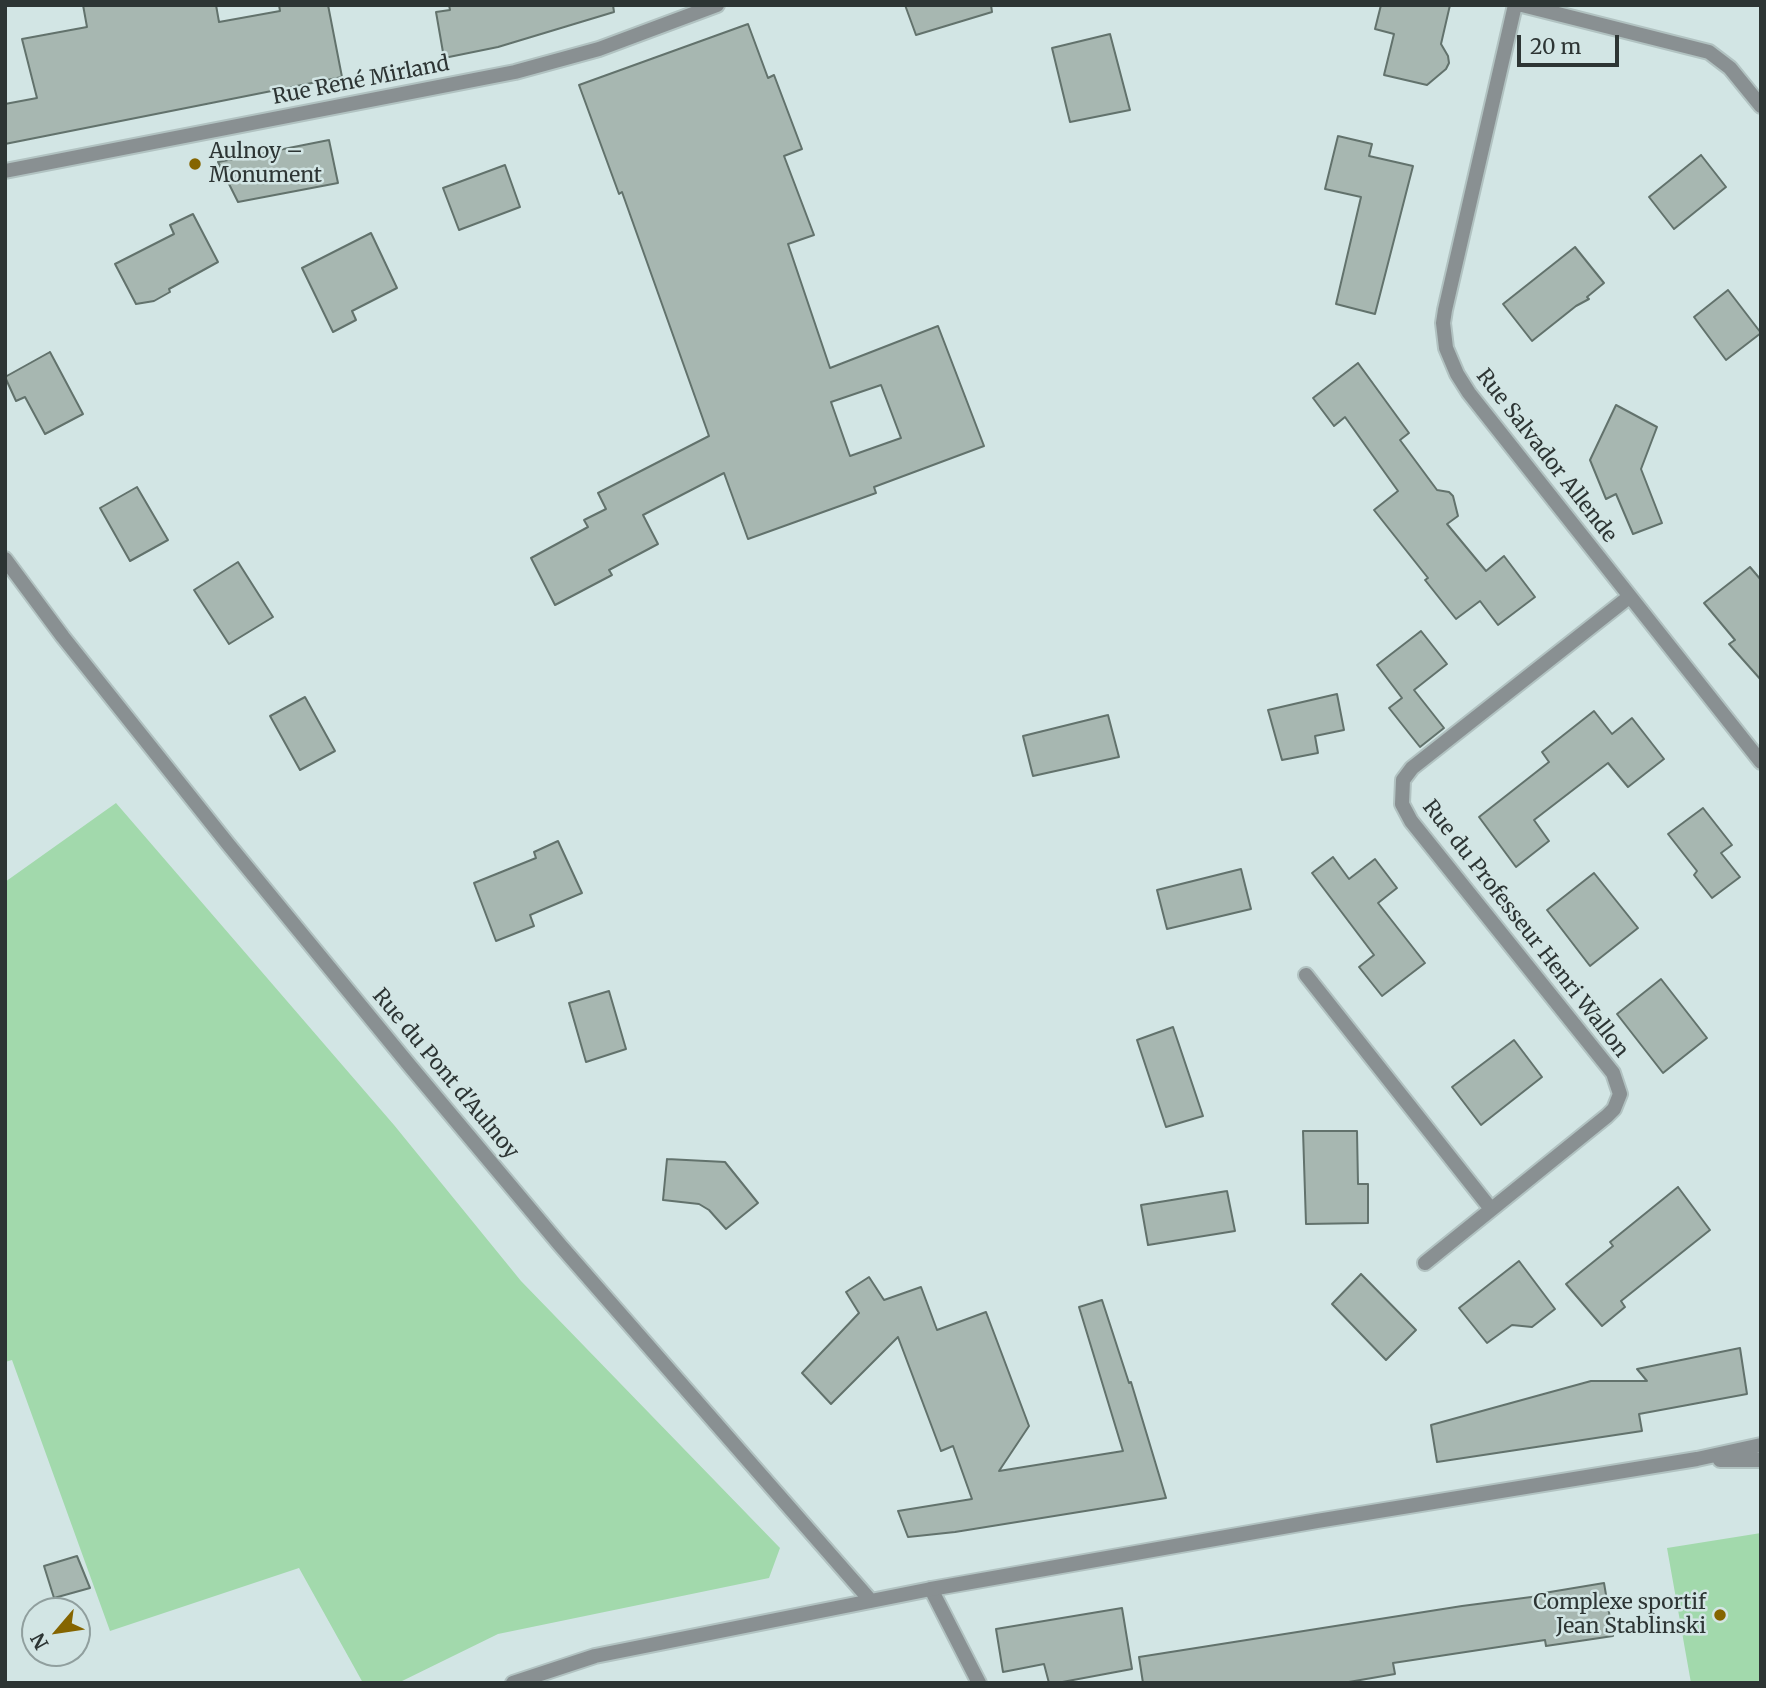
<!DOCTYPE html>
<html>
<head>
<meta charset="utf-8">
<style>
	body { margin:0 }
	#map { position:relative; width:1766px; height:1688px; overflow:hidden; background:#d2e5e4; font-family:Merriweather,serif }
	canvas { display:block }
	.frame { position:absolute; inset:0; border:7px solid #2d3534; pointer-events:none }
	.north { position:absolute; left:21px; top:1597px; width:70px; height:70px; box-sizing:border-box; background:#d2e5e4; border:2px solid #909f9e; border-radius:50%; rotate:241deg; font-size:19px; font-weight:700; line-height:28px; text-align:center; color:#2d3534 }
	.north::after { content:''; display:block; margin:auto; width:24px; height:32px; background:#856500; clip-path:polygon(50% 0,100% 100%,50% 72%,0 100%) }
	.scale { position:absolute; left:1517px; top:35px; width:102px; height:32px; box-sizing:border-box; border:4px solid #2d3534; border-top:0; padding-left:9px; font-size:21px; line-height:24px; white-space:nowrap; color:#2d3534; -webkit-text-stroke:5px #d2e5e4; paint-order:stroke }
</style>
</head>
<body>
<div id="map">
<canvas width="1766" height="1688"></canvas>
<div class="frame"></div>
<div class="north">N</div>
<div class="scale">20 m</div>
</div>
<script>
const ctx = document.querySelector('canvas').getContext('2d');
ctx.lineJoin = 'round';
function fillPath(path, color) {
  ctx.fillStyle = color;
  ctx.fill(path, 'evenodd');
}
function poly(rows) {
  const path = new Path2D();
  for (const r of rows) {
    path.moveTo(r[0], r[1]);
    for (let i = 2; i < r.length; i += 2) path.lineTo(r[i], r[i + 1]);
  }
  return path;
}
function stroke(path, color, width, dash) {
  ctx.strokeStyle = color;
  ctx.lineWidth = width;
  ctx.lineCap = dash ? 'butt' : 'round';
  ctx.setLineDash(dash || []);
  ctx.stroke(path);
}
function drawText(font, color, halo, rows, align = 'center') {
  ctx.font = font + ' Merriweather,serif';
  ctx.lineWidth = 5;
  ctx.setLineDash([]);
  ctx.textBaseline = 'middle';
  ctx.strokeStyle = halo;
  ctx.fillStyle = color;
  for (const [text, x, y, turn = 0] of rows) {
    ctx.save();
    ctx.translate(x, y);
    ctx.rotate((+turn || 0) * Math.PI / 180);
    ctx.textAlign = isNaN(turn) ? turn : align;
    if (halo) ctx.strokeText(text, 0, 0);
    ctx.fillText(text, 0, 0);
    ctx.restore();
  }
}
const green = poly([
	[116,803,394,1125,521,1281,780,1548,769,1578,498,1634,398,1683,363,1683,299,1568,110,1631,12,1360,5,1362,5,882],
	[1761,1533,1761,1683,1691,1683,1667,1548]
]);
const building = poly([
	[83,5,216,5,219,22,280,11,279,5,328,5,342,77,5,144,5,104,37,98,22,39,87,27,83,5],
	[449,5,613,5,614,12,498,47,444,58,436,12,450,10,449,5],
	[905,5,991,5,992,12,916,35,905,5],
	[1381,5,1450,5,1441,44,1448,56,1449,63,1446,69,1427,85,1384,75,1394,34,1375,29,1381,5],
	[748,24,768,78,774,75,802,149,784,156,814,235,788,244,830,368,938,326,984,446,874,487,876,493,748,539,724,473,643,515,658,544,609,570,612,575,555,605,531,558,588,527,584,520,606,509,598,493,709,436,622,192,619,194,579,85,748,24],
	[881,385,901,438,850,456,831,402,881,385],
	[1110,34,1130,110,1070,122,1052,48,1110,34],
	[1338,136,1372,144,1369,156,1413,166,1375,314,1336,304,1361,197,1325,189,1338,136],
	[329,140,338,183,238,202,218,162,329,140],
	[1701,155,1726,187,1674,229,1649,197,1701,155],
	[505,165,520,207,459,230,443,188,505,165],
	[193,214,218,262,169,289,170,292,154,301,136,304,115,264,174,234,170,225,193,214],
	[371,233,397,288,352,311,356,320,333,332,302,268,371,233],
	[1575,247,1604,283,1587,297,1589,299,1576,306,1532,341,1503,304,1575,247],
	[1728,290,1761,333,1726,360,1694,317,1728,290],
	[50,352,83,414,45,434,25,397,16,401,5,377,50,352],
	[1358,363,1409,433,1400,440,1437,490,1449,492,1453,496,1458,516,1447,524,1486,571,1504,556,1535,597,1498,625,1480,601,1456,619,1425,580,1428,578,1374,510,1398,491,1345,417,1334,426,1313,398,1358,363],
	[1616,405,1657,427,1641,469,1662,523,1633,534,1616,494,1606,499,1590,460,1616,405],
	[137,487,168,540,130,561,100,508,137,487],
	[238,562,273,617,229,644,194,590,238,562],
	[1750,567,1761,580,1761,680,1729,644,1735,640,1704,603,1750,567],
	[1421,631,1447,664,1414,690,1444,728,1420,747,1389,708,1402,698,1377,665,1421,631],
	[1337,694,1344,730,1315,736,1318,753,1282,760,1268,710,1337,694],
	[305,697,335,751,300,770,270,716,305,697],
	[1594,711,1612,734,1632,718,1664,759,1628,787,1608,763,1534,820,1549,841,1516,867,1479,817,1549,762,1542,752,1594,711],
	[1108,715,1119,757,1033,776,1023,736,1108,715],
	[1703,808,1732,845,1721,853,1740,877,1712,898,1694,875,1697,871,1668,834,1703,808],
	[558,841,582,893,530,915,534,926,496,941,474,883,536,858,534,852,558,841],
	[1333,857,1349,879,1375,859,1397,888,1378,903,1425,963,1382,996,1359,967,1374,955,1312,873,1333,857],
	[1241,869,1251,909,1167,929,1157,890,1241,869],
	[1594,873,1638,928,1590,966,1547,910,1594,873],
	[1661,979,1707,1038,1663,1073,1617,1014,1661,979],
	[609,991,626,1049,586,1062,569,1003,609,991],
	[1173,1027,1203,1116,1166,1127,1137,1040,1173,1027],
	[1514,1040,1542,1077,1481,1125,1452,1087,1514,1040],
	[1303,1131,1357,1131,1358,1184,1368,1184,1368,1223,1306,1224,1303,1131],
	[667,1159,725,1162,758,1203,726,1229,709,1210,699,1204,663,1200,667,1159],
	[1678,1187,1710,1230,1621,1301,1625,1307,1602,1326,1566,1284,1613,1246,1610,1242,1678,1187],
	[1227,1191,1235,1231,1148,1245,1141,1205,1227,1191],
	[1519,1261,1555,1309,1532,1327,1512,1325,1487,1343,1459,1308,1519,1261],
	[1361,1274,1416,1330,1386,1360,1332,1304,1361,1274],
	[869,1277,884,1300,921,1287,937,1330,986,1312,1029,1426,999,1471,1123,1451,1079,1307,1102,1300,1129,1383,1131,1382,1166,1498,955,1532,908,1537,898,1511,972,1499,953,1446,941,1451,898,1337,831,1404,802,1373,859,1313,846,1292,869,1277],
	[1740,1348,1747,1394,1639,1414,1642,1431,1437,1462,1431,1425,1591,1381,1647,1381,1637,1369,1740,1348],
	[77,1556,90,1588,54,1598,44,1566,77,1556],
	[1604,1583,1613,1636,1546,1646,1545,1640,1393,1663,1395,1674,1343,1683,1143,1683,1139,1657,1462,1606,1539,1596,1538,1594,1604,1583],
	[1122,1608,1132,1669,1057,1683,1049,1683,1044,1664,1003,1672,996,1629,1122,1608]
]);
const minor = poly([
	[1515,5,1445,310,1443,323,1446,348,1457,374,1469,393,1761,762],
	[1522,5,1709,52,1730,68,1761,106],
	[5,171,515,72,599,49,717,5],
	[1306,975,1491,1209],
	[1425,1263,1607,1116,1614,1109,1620,1094,1613,1073,1411,821,1402,804,1403,780,1412,768,1629,597],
	[931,1589,979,1683]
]);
const tertiary = poly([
	[5,559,63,637,228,844,410,1066,560,1245,871,1601],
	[1720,1460,1761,1460],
	[513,1683,595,1656,931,1589,1317,1521,1697,1459,1761,1445]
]);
const markers = [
	[195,164,7,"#856500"],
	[1720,1615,7,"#856500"]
];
const streetNames = [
	["Rue René Mirland",361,81,-11],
	["Rue Salvador Allende",1546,456,52],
	["Rue du Professeur Henri Wallon",1525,929,52],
	["Rue du Pont d'Aulnoy",445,1074,50]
];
const poiNames = [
	["Aulnoy –",209,152],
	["Monument",209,176],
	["Complexe sportif",1706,1603,"right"],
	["Jean Stablinski",1706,1627,"right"]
];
fillPath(green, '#a2d9ac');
fillPath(building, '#a7b7b1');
stroke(building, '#62726c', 2);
stroke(minor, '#b1c2c1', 18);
stroke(tertiary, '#b1c2c1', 18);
stroke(minor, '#899092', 14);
stroke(tertiary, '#899092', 14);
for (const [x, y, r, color] of markers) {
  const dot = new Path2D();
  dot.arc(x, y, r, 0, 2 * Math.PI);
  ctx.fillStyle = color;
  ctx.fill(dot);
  stroke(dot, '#d2e5e4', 2.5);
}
drawText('21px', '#2d3534', '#d2e5e4', streetNames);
drawText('21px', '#2d3534', '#d2e5e4', poiNames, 'left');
</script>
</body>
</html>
